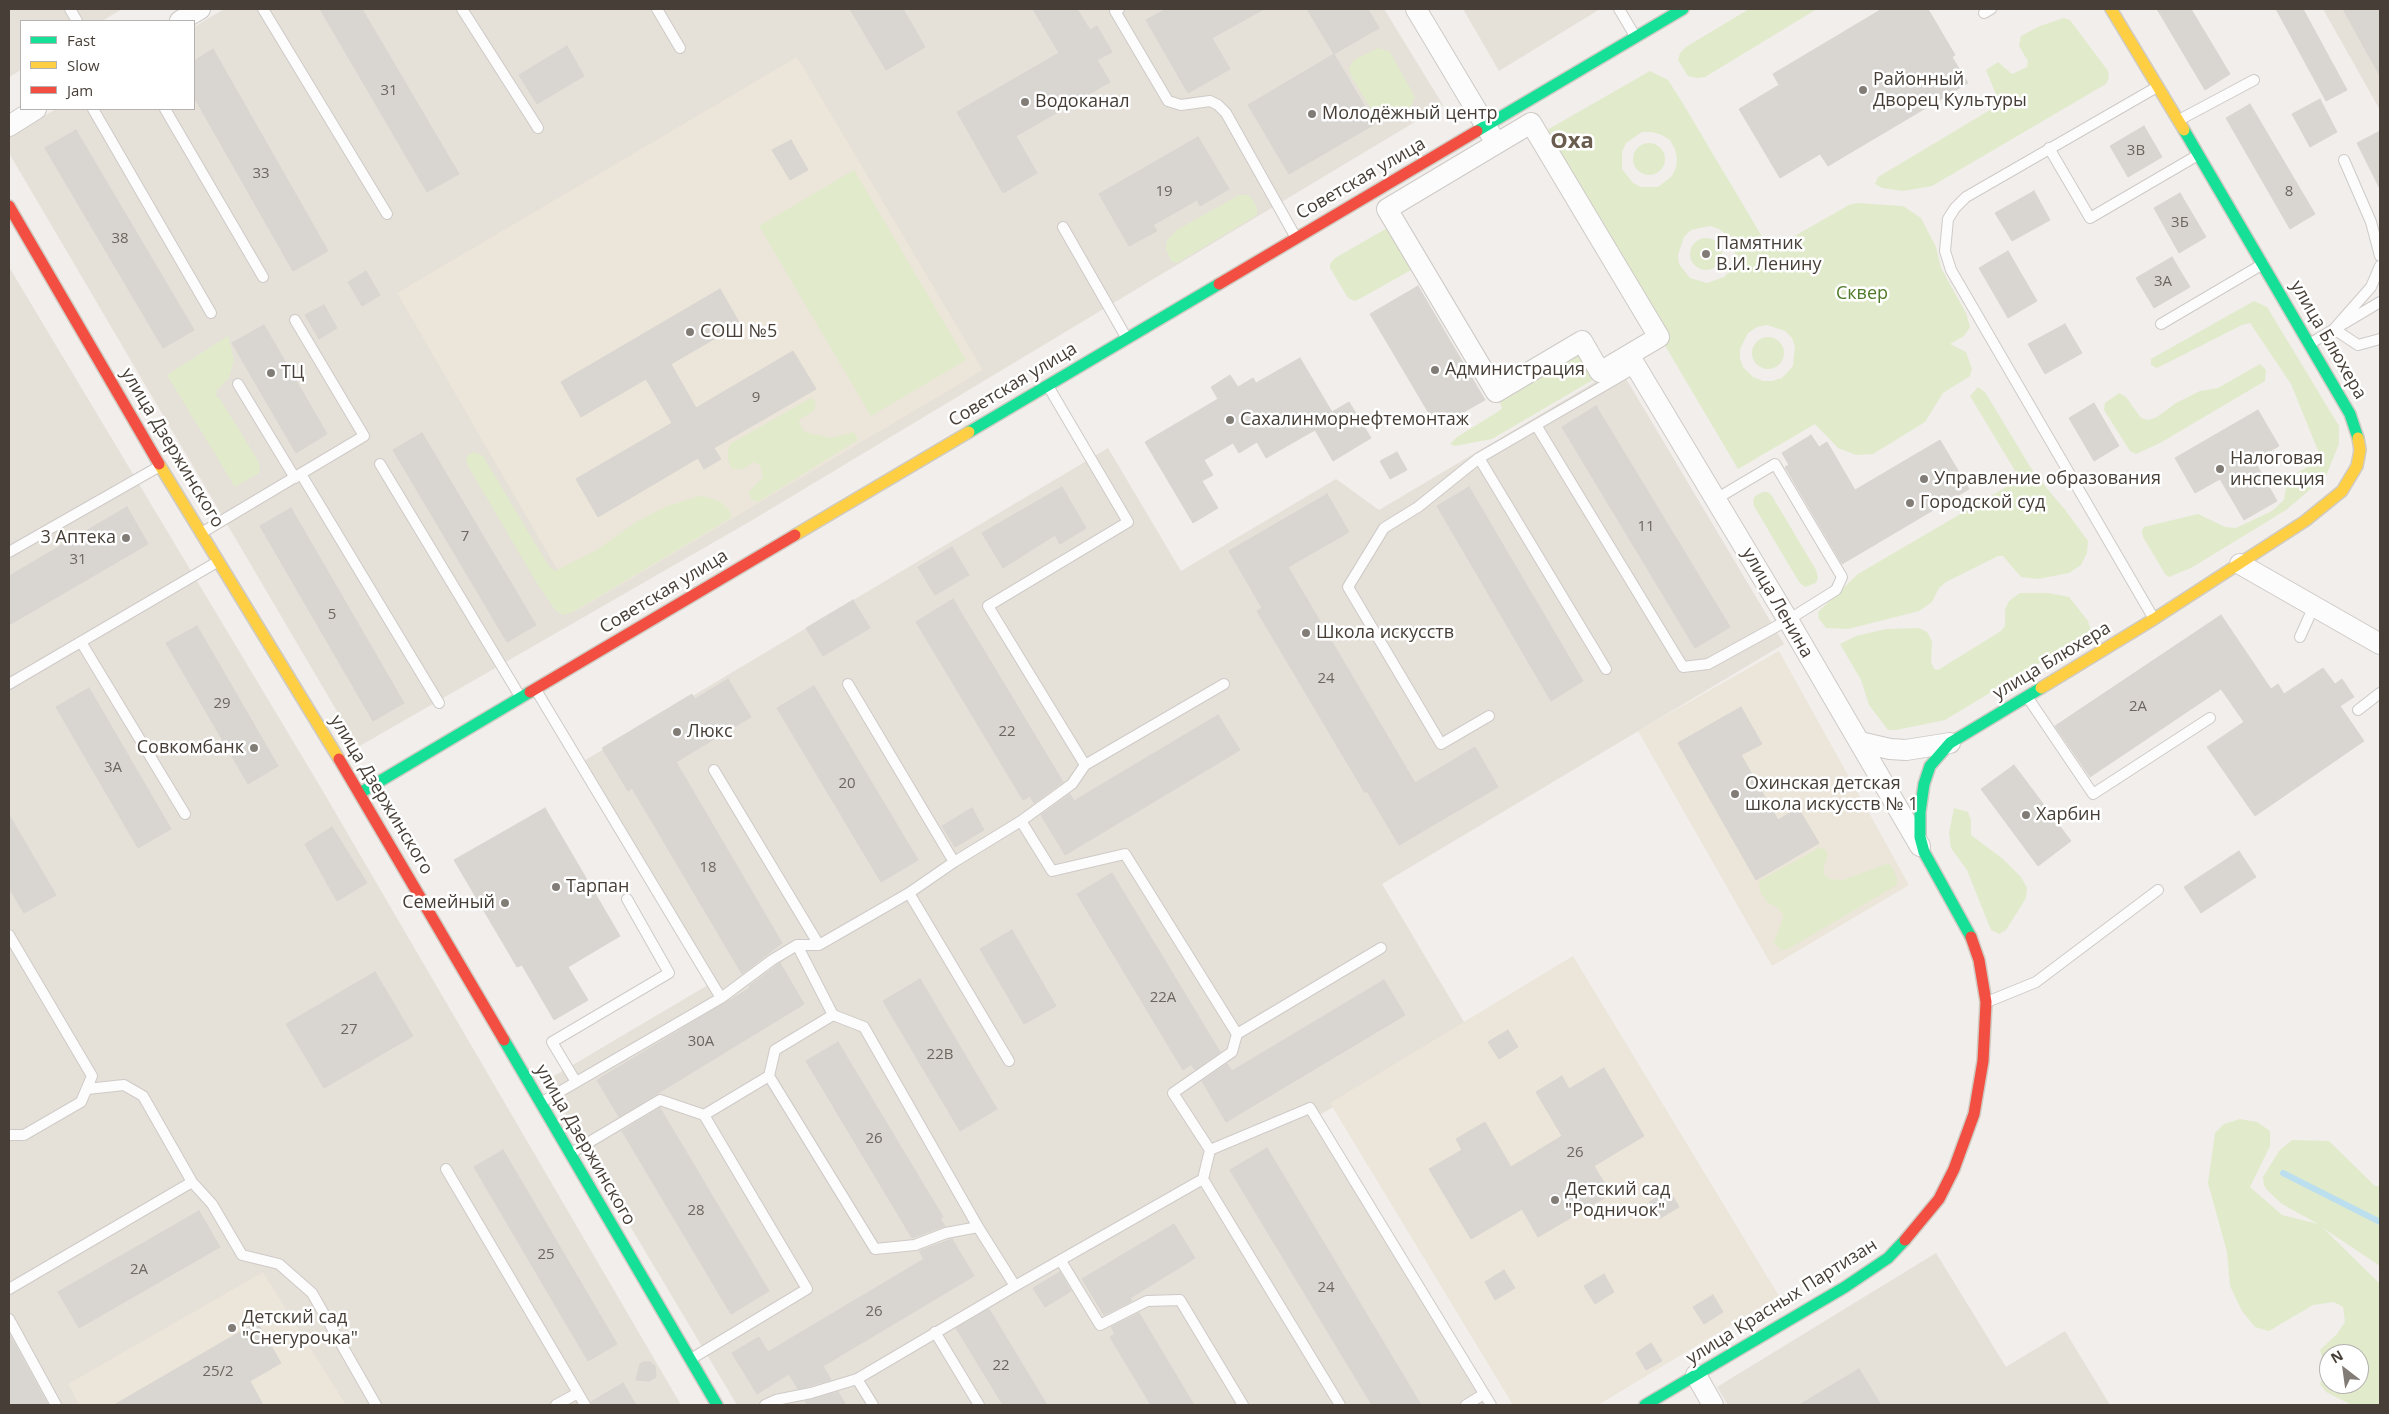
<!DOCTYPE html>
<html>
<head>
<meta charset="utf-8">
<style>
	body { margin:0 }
	#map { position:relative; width:2389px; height:1414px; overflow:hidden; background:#f1eeeb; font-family:"Open Sans",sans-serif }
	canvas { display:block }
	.frame { position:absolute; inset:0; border:10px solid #473f37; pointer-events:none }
	.legend { position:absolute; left:20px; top:20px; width:175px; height:90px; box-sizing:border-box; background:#fff; border:1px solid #b5b2af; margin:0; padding:6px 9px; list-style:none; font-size:15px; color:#473f37 }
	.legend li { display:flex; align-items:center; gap:10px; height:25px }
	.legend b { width:25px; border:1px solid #b5b2af }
	.north { position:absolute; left:2319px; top:1344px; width:50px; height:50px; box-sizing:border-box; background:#fff; border:1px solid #b5b2af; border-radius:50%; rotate:330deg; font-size:14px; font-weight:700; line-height:20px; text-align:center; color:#473f37 }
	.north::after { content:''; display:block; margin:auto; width:18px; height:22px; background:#827c76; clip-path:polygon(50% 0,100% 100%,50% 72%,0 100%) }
</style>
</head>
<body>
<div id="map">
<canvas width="2389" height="1414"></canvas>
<div class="frame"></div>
<ul class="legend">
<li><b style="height:6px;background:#16e098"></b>Fast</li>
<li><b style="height:6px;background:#ffcf43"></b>Slow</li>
<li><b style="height:6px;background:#f24e42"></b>Jam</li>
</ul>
<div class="north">N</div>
</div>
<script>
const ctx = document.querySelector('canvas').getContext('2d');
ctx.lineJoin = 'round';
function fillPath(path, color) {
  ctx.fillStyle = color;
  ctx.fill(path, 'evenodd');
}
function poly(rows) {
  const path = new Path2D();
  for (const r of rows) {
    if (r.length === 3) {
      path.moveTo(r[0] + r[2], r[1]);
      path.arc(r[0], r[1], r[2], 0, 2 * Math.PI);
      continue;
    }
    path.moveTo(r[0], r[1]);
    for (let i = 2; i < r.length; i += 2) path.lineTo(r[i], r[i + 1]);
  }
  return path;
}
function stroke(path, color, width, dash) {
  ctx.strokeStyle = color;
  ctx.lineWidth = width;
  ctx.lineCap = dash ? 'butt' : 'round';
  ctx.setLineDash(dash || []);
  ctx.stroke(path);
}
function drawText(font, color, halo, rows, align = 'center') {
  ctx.font = font + ' "Open Sans",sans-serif';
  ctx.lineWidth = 5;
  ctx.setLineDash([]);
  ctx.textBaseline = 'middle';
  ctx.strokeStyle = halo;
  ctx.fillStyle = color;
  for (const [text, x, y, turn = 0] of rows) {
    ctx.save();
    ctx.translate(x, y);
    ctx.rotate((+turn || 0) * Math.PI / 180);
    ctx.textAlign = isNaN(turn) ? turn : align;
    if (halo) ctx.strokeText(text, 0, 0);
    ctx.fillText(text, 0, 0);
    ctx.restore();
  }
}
const residential = poly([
	[9,9,122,9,102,21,21,21,21,70,9,77],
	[224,9,1384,9,1443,105,749,522,358,747,9,153,9,137,56,109,194,109,194,27],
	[1463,9,1600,9,1499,71],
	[2323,9,2380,9,2380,110],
	[9,267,321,788,681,1405,9,1405],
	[1615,370,1628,382,1784,644,1382,884,1467,1027,1313,1119,1484,1405,737,1405,544,1082,708,985,577,765,1108,448,1181,571,1336,479,1379,510],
	[1936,1253,2006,1367,2065,1331,2110,1405,1728,1405,1717,1387]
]);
const education = poly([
	[797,57,983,370,580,609,397,293],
	[1779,651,1909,885,1772,966,1638,731],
	[1573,956,1779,1296,1598,1405,1513,1405,1330,1103],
	[263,1272,346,1405,79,1405,68,1384]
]);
const green = poly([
	[1749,9,1817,9,1705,77,1697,78,1688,76,1678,60,1680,53,1686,47],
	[2064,18,2070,20,2108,71,2109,78,2106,84,1932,186,1903,191,1882,188,1875,184,1878,177,2000,104,1986,70,1998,62,2012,74,2027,67,2028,61,2019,46,2021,36,2040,26],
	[1378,48,1390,52,1415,97,1411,107,1390,120,1384,121,1374,114,1351,76,1349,68,1354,60],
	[1650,71,1668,80,1682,102,1770,250,1849,205,1857,203,1903,206,1921,218,1936,247,1941,268,1966,313,1970,327,1964,336,1950,344,1966,352,1972,369,1970,376,1943,393,1925,422,1873,454,1856,455,1838,448,1815,424,1738,469,1540,134],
	[1642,132,1652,132,1662,135,1670,140,1675,149,1677,158,1676,168,1672,176,1658,187,1641,187,1633,183,1622,169,1622,152,1626,143],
	[1710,226,1719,229,1727,235,1733,243,1735,253,1730,271,1724,277,1707,283,1690,278,1679,264,1678,255,1684,237,1691,230],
	[1767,325,1785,331,1792,338,1795,347,1793,366,1782,378,1772,381,1763,381,1753,377,1743,367,1740,358,1740,349,1748,333,1757,327],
	[1649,159,16],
	[854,170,966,360,871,416,759,226],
	[1239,195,1248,195,1253,200,1257,208,1257,215,1177,263,1171,261,1166,249,1167,240,1177,230],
	[1396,223,1420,265,1363,297,1355,301,1348,298,1330,268,1330,264,1335,258],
	[1706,254,16],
	[2254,301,2267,307,2339,426,2339,444,2326,476,2286,510,2191,568,2169,577,2165,574,2143,537,2142,531,2144,527,2198,514,2225,527,2236,528,2272,511,2284,500,2287,482,2293,475,2315,463,2319,453,2291,384,2250,323,2242,325,2157,368,2151,365,2151,359],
	[228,336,234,360,229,378,217,390,216,396,220,399,257,459,260,467,259,473,235,487,167,375],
	[1768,353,16],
	[1582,341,1598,377,1492,439,1455,446,1450,444,1457,437,1499,411,1502,408,1496,392],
	[2260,364,2266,370,2265,381,2160,443,2136,454,2130,451,2104,410,2105,403,2119,393,2126,397,2141,418,2149,420,2157,417,2176,403,2200,391,2218,388],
	[1978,387,1985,392,2034,473,2066,511,2088,541,2087,553,2081,565,2069,573,2038,579,2021,577,2003,556,1998,556,1946,582,1939,588,1932,602,1919,611,1848,629,1826,628,1819,619,1818,612,1858,574,2020,479,1970,396],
	[811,398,816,402,814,411,800,419,799,423,805,432,831,438,854,432,858,440,758,502,755,501,751,499,749,492,763,477,760,465,753,462,744,469,732,469,728,460,728,451,730,444],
	[474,452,483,456,548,565,555,571,597,550,636,522,665,507,699,496,711,498,722,503,730,511,731,518,573,612,563,615,555,610,535,580,468,466,466,460,468,455],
	[1763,492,1768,492,1772,496,1816,570,1818,578,1816,583,1805,587,1799,582,1754,506,1753,501,1755,496],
	[2020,593,2048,593,2069,597,2088,621,2091,632,1945,720,1896,730,1888,730,1869,705,1861,680,1840,644,1856,636,1886,629,1919,628,1927,632,1932,641,1931,662,1934,669,1938,670,2001,631,2005,626,2005,610,2009,601],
	[1954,808,1968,812,1971,820,1971,835,2003,859,2021,877,2027,888,2026,898,2006,930,1999,934,1991,930,1967,870,1951,848,1949,833],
	[1819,848,1825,849,1828,855,1824,867,1824,874,1829,879,1843,880,1886,864,1891,865,1897,878,1897,885,1788,949,1781,950,1774,942,1783,918,1782,913,1777,907,1768,903,1760,892,1759,881],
	[2240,1119,2257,1122,2270,1131,2270,1146,2250,1187,2282,1215,2318,1224,2282,1204,2267,1190,2264,1185,2263,1177,2279,1151,2292,1140,2329,1141,2375,1186,2380,1186,2380,1266,2323,1228,2380,1284,2380,1405,2352,1405,2326,1392,2320,1384,2326,1371,2320,1350,2337,1334,2345,1322,2343,1307,2334,1302,2313,1305,2269,1331,2255,1327,2242,1311,2230,1286,2227,1252,2208,1183,2215,1133,2224,1124],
	[2329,1354,2359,1354,2359,1384,2329,1384]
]);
const stream = poly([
	[2283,1173,2380,1222]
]);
const building = poly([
	[320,9,362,9,459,174,427,192,320,9],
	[850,9,903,9,925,47,886,70,850,9],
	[1033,9,1077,9,1090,30,1097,26,1112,52,1097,60,1110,82,1016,136,1037,173,1003,193,957,112,1059,53,1033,9],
	[1166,9,1264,9,1212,38,1230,69,1188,93,1146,20,1166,9],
	[1307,9,1368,9,1379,28,1334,54,1307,9],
	[1882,9,1928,9,1955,55,1952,57,1968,83,1828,166,1820,154,1780,178,1739,109,1779,85,1773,74,1882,9],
	[2157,9,2191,9,2230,74,2205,90,2157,9],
	[2276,9,2303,9,2347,90,2326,101,2276,9],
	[2343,9,2380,9,2380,76,2343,9],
	[567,46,584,76,537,104,519,75,567,46],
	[213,49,328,251,293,271,194,97,194,61,213,49],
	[1334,54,1375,124,1289,174,1248,105,1334,54],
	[2320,99,2337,132,2310,147,2292,114,2320,99],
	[2250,104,2315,214,2290,229,2226,118,2250,104],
	[2144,126,2162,157,2128,177,2110,146,2144,126],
	[76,130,194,330,163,348,45,148,76,130],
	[2380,131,2380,189,2357,143,2380,131],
	[1198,137,1229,189,1200,206,1197,200,1153,225,1157,231,1129,246,1099,194,1198,137],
	[791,140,808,170,790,180,772,150,791,140],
	[2034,191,2050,220,2012,241,1995,213,2034,191],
	[2180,193,2206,237,2179,253,2154,208,2180,193],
	[2008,251,2037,301,2008,318,1979,268,2008,251],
	[2172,257,2190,287,2154,308,2136,278,2172,257],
	[366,271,380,295,362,306,348,282,366,271],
	[1418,286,1485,400,1437,427,1370,314,1418,286],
	[720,289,740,324,671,364,696,408,793,351,816,389,714,448,721,459,704,469,698,458,598,517,576,479,672,423,646,379,581,417,561,382,720,289],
	[324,305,337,328,319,339,305,315,324,305],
	[2065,324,2082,353,2045,374,2028,344,2065,324],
	[264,325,327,434,296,453,232,343,264,325],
	[1300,358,1332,412,1349,402,1371,438,1333,461,1315,430,1266,458,1257,442,1239,453,1233,443,1204,460,1213,475,1202,481,1218,508,1193,523,1145,442,1218,399,1211,387,1230,375,1238,387,1253,378,1256,383,1300,358],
	[2094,403,2119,446,2094,461,2069,418,2094,403],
	[1596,406,1730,627,1695,648,1562,427,1596,406],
	[2258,410,2279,446,2254,460,2277,501,2244,520,2220,479,2195,493,2175,458,2258,410],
	[422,433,536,625,507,642,393,450,422,433],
	[1811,435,1819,447,1827,442,1855,490,1940,440,1969,489,1842,564,1785,467,1789,465,1782,453,1811,435],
	[1397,452,1407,470,1390,479,1380,461,1397,452],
	[1062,487,1086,528,1060,544,1055,535,1003,568,982,533,1062,487],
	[1469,487,1583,681,1551,701,1437,506,1469,487],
	[1327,494,1349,532,1288,567,1415,783,1475,747,1498,787,1399,845,1367,791,1365,793,1257,611,1262,608,1229,551,1327,494],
	[127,507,148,544,9,625,9,576,127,507],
	[291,508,404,703,373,721,260,526,291,508],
	[952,547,969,575,935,595,918,567,952,547],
	[953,599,1063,782,1034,803,1030,796,1023,800,916,622,953,599],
	[853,600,870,628,823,656,806,628,853,600],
	[2221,615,2271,689,2278,684,2284,694,2323,668,2335,684,2342,679,2354,697,2340,706,2364,741,2255,816,2207,747,2244,722,2221,689,2090,777,2055,726,2221,615],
	[197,626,278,766,248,784,166,643,197,626],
	[728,679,751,717,676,762,782,943,742,974,632,788,628,791,602,748,692,694,695,699,728,679],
	[814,686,918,860,881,882,777,708,814,686],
	[89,688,171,829,138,848,56,707,89,688],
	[1741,707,1762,744,1741,755,1778,820,1798,808,1819,843,1756,880,1678,743,1741,707],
	[1218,715,1240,750,1065,855,1041,815,1070,794,1074,801,1218,715],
	[2014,765,2071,841,2038,866,1981,789,2014,765],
	[545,808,620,936,568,967,588,1000,554,1020,522,965,517,967,454,860,545,808],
	[972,808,984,830,955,847,942,826,972,808],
	[9,815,56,895,24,913,9,888,9,815],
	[332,827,367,883,337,901,305,844,332,827],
	[2239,851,2256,877,2201,913,2184,887,2239,851],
	[1112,873,1220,1052,1195,1070,1191,1064,1183,1070,1077,894,1112,873],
	[1012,930,1056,1006,1024,1024,980,949,1012,930],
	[780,963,804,1004,619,1117,597,1080,750,988,749,986,780,963],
	[375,972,413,1036,324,1088,286,1024,375,972],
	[920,979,997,1109,960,1131,883,1001,920,979],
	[1384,980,1405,1015,1226,1122,1202,1081,1227,1064,1232,1071,1384,980],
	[1508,1030,1518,1047,1499,1059,1488,1042,1508,1030],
	[838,1042,943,1217,940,1219,945,1226,912,1238,806,1061,838,1042],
	[1604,1068,1644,1136,1594,1166,1611,1194,1538,1237,1522,1209,1471,1239,1429,1169,1462,1150,1456,1139,1485,1122,1511,1167,1562,1136,1536,1092,1562,1076,1569,1089,1604,1068],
	[660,1108,769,1291,731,1314,622,1131,660,1108],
	[1267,1148,1421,1405,1372,1405,1230,1170,1267,1148],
	[503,1150,617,1344,588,1361,474,1167,503,1150],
	[1669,1190,1679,1207,1659,1219,1649,1202,1669,1190],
	[199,1211,220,1247,79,1328,58,1292,199,1211],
	[1174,1224,1195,1258,1130,1298,1132,1301,1104,1315,1082,1279,1174,1224],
	[952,1239,974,1276,823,1366,831,1380,798,1389,789,1374,757,1394,732,1353,759,1337,768,1352,924,1259,919,1251,952,1239],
	[1504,1270,1515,1288,1495,1300,1485,1282,1504,1270],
	[1060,1272,1071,1291,1045,1307,1033,1288,1060,1272],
	[1604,1274,1614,1292,1595,1304,1584,1286,1604,1274],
	[1713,1295,1723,1312,1704,1324,1693,1307,1713,1295],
	[989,1309,1047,1405,1003,1405,956,1328,989,1309],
	[1139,1313,1194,1405,1151,1405,1110,1337,1115,1334,1111,1327,1139,1313],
	[257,1322,281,1363,250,1381,263,1405,114,1405,257,1322],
	[9,1334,19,1352,48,1405,9,1405,9,1334],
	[1651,1343,1662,1361,1646,1370,1636,1353,1651,1343],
	[644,1362,650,1362,655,1366,656,1377,649,1381,636,1380,640,1364,644,1362],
	[1859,1369,1881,1405,1799,1405,1859,1369],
	[623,1383,636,1405,592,1405,591,1402,623,1383],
	[838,1392,846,1405,808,1405,805,1401,838,1392]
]);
const lane = poly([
	[70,9,77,21],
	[263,9,387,214],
	[462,9,538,128],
	[657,9,680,48],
	[1119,9,1115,11,1168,101,1181,105,1210,101,1218,105,1226,113,1295,236],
	[1619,9,1635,36],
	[1984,13,1991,9],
	[93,109,211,313],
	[165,109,263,277],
	[2179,120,2254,80],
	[2049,148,2090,218,2198,155],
	[2344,160,2371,222,2380,256],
	[1063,227,1126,337],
	[2380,266,2371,287,2334,329,2358,345,2380,339],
	[2161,324,2263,264],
	[2311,343,2380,302],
	[238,384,295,478],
	[1048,386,1128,522,988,606,1085,765,1224,684],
	[1536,425,1683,667,1708,664,1788,620,1836,590,1842,577,1775,464,1716,499],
	[1479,458,1606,669],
	[380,464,521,698],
	[301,474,439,703],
	[203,532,364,436,295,320],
	[9,552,160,466],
	[2154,619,1951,270,1945,251,1948,219,1955,208,1966,197,2157,87],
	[2300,637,2314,606],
	[81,642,185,814],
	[9,684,217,562],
	[536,690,721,998],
	[2028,698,2093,794,2210,718],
	[2358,710,2380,693],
	[1489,716,1441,744,1348,587,1384,528,1418,507,1479,458,1636,367],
	[714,770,819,945,909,893,954,862,848,684],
	[1021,821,1052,871,1125,854,1237,1034,1381,948],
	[954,862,1021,821,1072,784,1085,765],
	[909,893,1009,1061],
	[9,935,92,1076,81,1102,24,1135,9,1135],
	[1987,1002,2036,982,2158,890],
	[833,1015,864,1027,978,1227,1015,1286],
	[769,1076,775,1050,833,1015,797,945,819,945],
	[576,1082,552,1042,669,973,627,899],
	[87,1089,124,1085,143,1096,192,1182,212,1204,242,1255,279,1264,312,1293,376,1405],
	[542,1102,721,998,772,960,797,945],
	[704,1115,769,1076,875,1249,915,1245,946,1233,978,1227],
	[1210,1150,1173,1093,1232,1052,1237,1034],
	[571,1153,660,1100,704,1115,807,1289,691,1359],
	[446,1169,578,1393,556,1405],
	[1061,1261,1100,1325,1147,1301,1180,1300,1243,1405],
	[9,1289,192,1182],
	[9,1319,56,1405],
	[935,1332,979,1405],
	[857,1379,873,1405],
	[578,1393,585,1405],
	[765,1405,776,1400,811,1393,857,1379,1015,1286,1203,1179],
	[1340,1405,1203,1179,1210,1150,1310,1108,1491,1405],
	[1466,1405,1484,1394]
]);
const street = poly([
	[1416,9,1493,138],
	[180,21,200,9],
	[1531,123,1659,337,1600,372,1582,341,1496,392,1387,209,1531,123],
	[9,126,36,109],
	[1629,355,1788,620,1920,846],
	[2240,564,2380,644],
	[1860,742,1890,749,1906,750,1950,743],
	[1696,1375,1713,1405]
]);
const fast = poly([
	[2184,130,2350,414,2358,438],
	[1477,131,1683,9],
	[969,432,1219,284],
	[360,793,530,692],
	[1971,937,1924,852,1920,837,1920,812,1924,784,1930,766,1950,743,2041,688],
	[504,1040,717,1405],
	[1645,1405,1845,1287,1888,1258,1905,1240]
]);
const slow = poly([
	[2111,9,2184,130],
	[159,464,339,759],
	[795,535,969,432],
	[2041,688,2154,619,2305,521,2342,491,2357,466,2360,450,2358,438]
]);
const jam = poly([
	[9,206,159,464],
	[1219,284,1477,131],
	[530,692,795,535],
	[339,759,504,1040],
	[1905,1240,1939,1199,1954,1169,1974,1114,1983,1061,1986,1002,1979,960,1971,937]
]);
const markers = [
	[1863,90,5,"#827c76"],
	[1025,102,5,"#827c76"],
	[1312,114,5,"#827c76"],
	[1706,254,5,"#827c76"],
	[690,332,5,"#827c76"],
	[1435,370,5,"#827c76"],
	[271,373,5,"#827c76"],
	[1230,420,5,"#827c76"],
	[2220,469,5,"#827c76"],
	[1924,479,5,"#827c76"],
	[1910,503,5,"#827c76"],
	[126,538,5,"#827c76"],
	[1306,633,5,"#827c76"],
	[677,732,5,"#827c76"],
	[254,748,5,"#827c76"],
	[1735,794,5,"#827c76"],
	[2026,815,5,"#827c76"],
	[556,887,5,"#827c76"],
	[505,903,5,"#827c76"],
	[1555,1200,5,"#827c76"],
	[232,1328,5,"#827c76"]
];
const numberNames = [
	["31",389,91],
	["3В",2136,151],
	["33",261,174],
	["19",1164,192],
	["8",2289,192],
	["3Б",2180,223],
	["38",120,239],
	["3А",2163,282],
	["9",756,398],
	["11",1646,527],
	["7",465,537],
	["31",78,560],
	["5",332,615],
	["24",1326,679],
	["29",222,704],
	["2А",2138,707],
	["22",1007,732],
	["3А",113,768],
	["20",847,784],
	["18",708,868],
	["22А",1163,998],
	["27",349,1030],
	["30А",701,1042],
	["22В",940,1055],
	["26",874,1139],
	["26",1575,1153],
	["28",696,1211],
	["25",546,1255],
	["2А",139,1270],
	["24",1326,1288],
	["26",874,1312],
	["22",1001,1366],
	["25/2",218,1372]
];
const poiNames = [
	["Районный",1873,80],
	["Дворец Культуры",1873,101],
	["Водоканал",1035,102],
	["Молодёжный центр",1322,114],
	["Памятник",1716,244],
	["В.И. Ленину",1716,265],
	["СОШ №5",700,332],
	["Администрация",1445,370],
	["ТЦ",281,373],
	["Сахалинморнефтемонтаж",1240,420],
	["Налоговая",2230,459],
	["инспекция",2230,480],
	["Управление образования",1934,479],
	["Городской суд",1920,503],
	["3 Аптека",116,538,"right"],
	["Школа искусств",1316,633],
	["Люкс",687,732],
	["Совкомбанк",244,748,"right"],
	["Охинская детская",1745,784],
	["школа искусств № 1",1745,805],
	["Харбин",2036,815],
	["Тарпан",566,887],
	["Семейный",495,903,"right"],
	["Детский сад",1565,1190],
	["\"Родничок\"",1565,1211],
	["Детский сад",242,1318],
	["\"Снегурочка\"",242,1339]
];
const streetNames = [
	["Советская улица",1361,179,-30],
	["улица Блюхера",2328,340,60],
	["Советская улица",1013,385,-31],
	["улица Дзержинского",172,448,59],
	["Советская улица",664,592,-31],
	["улица Ленина",1777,603,60],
	["улица Блюхера",2052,661,-31],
	["улица Дзержинского",381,795,59],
	["улица Дзержинского",585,1145,60],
	["улица Красных Партизан",1782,1302,-32]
];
const parkNames = [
	["Сквер",1862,294]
];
const districtNames = [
	["Оха",1572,142]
];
fillPath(residential, '#e5e0d8');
fillPath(education, '#ece5da');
fillPath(green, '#e1ebcb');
stroke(stream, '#bbdfef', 6);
fillPath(building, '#d9d6d2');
stroke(building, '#d9d5d1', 1);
stroke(lane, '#cecac7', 12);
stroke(street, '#cecac7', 22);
stroke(fast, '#d0cbc2', 14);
stroke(slow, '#d0cbc2', 14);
stroke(jam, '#d0cbc2', 14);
stroke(lane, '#fdfcfc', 10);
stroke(street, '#fdfcfc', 20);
stroke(fast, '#16e098', 11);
stroke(slow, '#ffcf43', 11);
stroke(jam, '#f24e42', 11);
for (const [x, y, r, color] of markers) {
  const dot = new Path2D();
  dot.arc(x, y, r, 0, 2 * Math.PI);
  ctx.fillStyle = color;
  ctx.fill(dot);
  stroke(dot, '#fff', 2);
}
drawText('15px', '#6d665f', null, numberNames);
drawText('18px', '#473f37', '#fff', poiNames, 'left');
drawText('18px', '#473f37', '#fff', streetNames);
drawText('18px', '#4f7a29', '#fff', parkNames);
drawText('bold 22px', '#6a5c4e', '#fff', districtNames);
</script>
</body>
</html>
